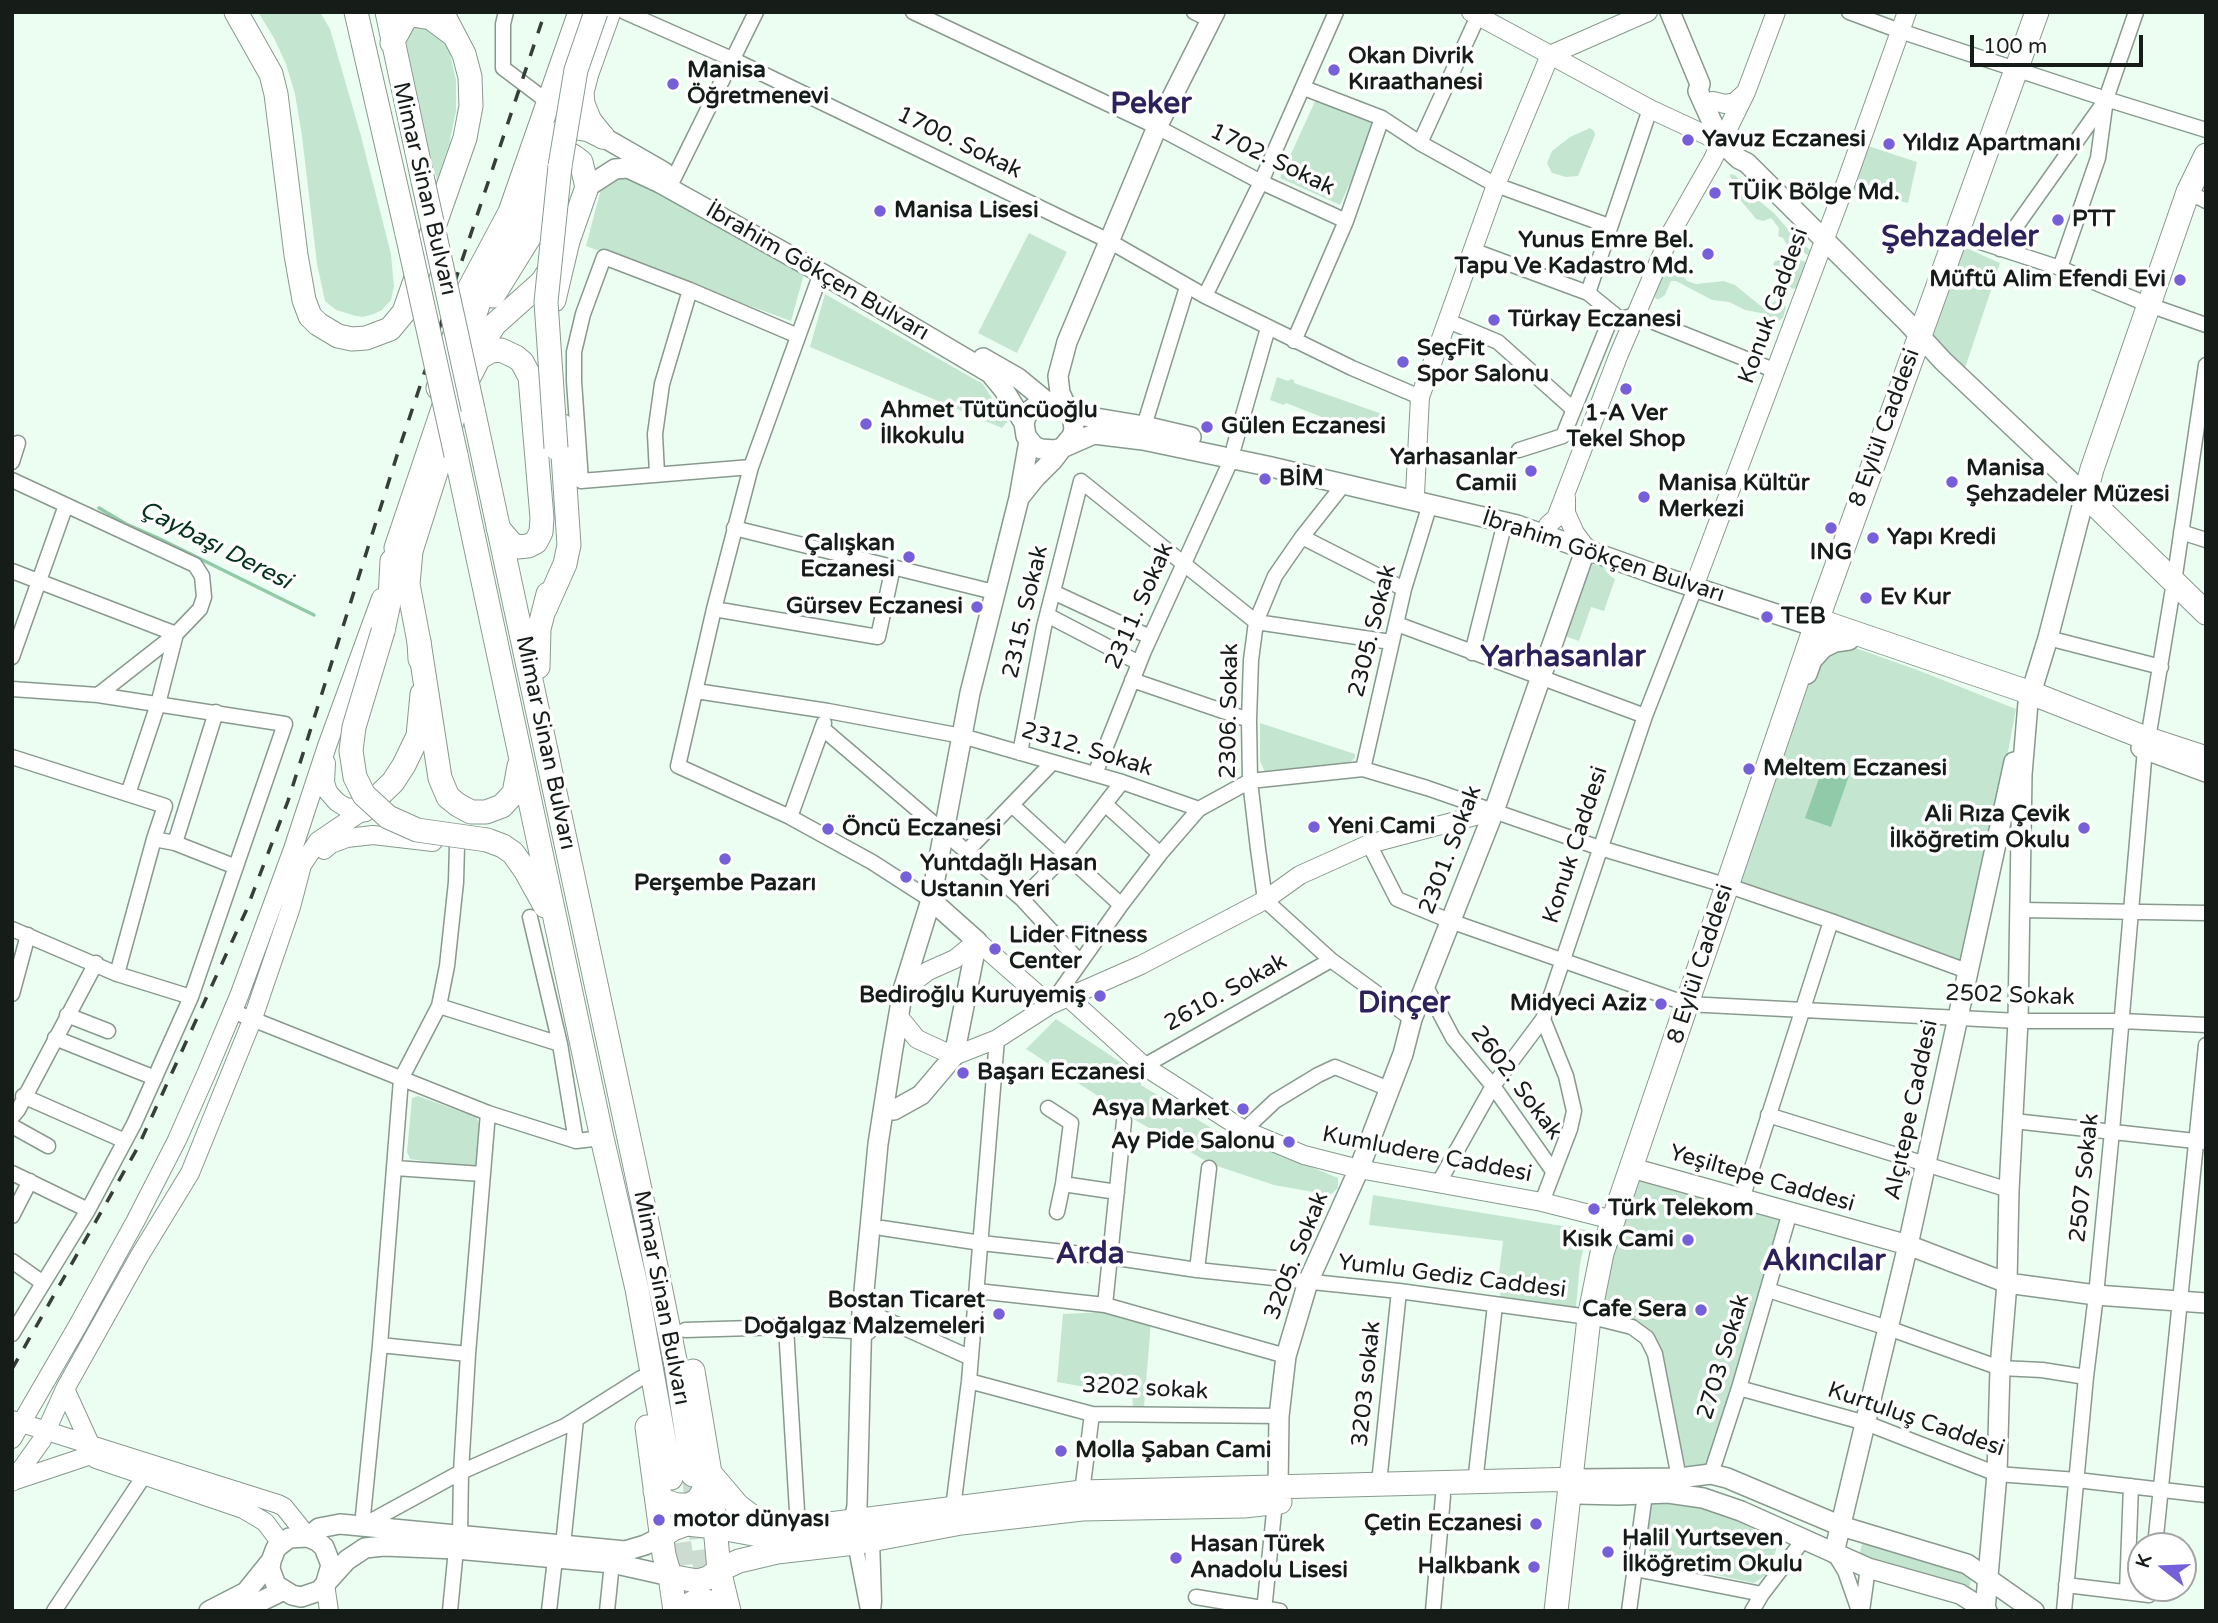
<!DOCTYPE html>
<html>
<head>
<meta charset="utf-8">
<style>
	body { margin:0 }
	#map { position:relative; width:2218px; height:1623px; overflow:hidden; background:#ecfef2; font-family:"Varela Round",sans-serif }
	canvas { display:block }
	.frame { position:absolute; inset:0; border:14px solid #161d19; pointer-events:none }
	.north { position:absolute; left:2127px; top:1532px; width:70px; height:70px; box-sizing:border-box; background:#fff; border:2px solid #a2a5a3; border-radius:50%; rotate:288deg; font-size:19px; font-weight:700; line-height:28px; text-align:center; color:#161d19 }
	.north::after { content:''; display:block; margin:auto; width:24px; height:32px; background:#7560da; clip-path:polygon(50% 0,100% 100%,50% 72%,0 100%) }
	.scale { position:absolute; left:1970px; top:35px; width:173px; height:32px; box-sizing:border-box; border:4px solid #161d19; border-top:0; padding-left:9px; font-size:21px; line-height:24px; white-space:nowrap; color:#161d19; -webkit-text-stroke:5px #fff; paint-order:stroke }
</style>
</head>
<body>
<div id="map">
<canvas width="2218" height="1623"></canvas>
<div class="frame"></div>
<div class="north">K</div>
<div class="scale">100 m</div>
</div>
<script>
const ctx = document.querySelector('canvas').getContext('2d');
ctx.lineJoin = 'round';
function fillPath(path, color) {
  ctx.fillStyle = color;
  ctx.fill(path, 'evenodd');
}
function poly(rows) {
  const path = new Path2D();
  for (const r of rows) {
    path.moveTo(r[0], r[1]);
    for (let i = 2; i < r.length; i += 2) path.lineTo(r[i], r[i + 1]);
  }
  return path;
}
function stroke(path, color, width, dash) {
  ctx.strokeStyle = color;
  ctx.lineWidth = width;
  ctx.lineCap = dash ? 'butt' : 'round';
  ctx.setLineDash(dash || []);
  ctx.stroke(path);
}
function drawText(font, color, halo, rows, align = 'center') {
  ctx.font = font + ' "Varela Round",sans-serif';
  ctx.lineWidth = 7;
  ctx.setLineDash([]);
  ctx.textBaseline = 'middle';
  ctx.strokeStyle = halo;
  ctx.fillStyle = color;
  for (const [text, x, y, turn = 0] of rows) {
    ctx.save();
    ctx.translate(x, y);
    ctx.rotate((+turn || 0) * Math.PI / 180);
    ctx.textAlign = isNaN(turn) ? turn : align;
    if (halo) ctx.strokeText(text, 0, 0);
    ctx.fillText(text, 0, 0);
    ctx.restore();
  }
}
const green = poly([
	[258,12,320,12,330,29,361,136,391,254,394,287,391,300,382,310,374,314,363,317,356,316,336,310,325,301,317,264,302,136,295,94,286,64,274,38],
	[415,26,427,27,437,32,449,49,456,80,456,111,449,145,437,180,426,142,405,37,407,32],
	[1317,97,1377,124,1340,205,1280,178],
	[1590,128,1594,131,1595,135,1578,176,1566,177,1552,173,1547,163,1552,151,1570,137],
	[1865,145,1917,162,1908,203,1849,189],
	[619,174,631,178,804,274,791,321,586,246,601,189],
	[1730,174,1735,175,1759,201,1774,213,1797,240,1813,252,1811,256,1788,247,1783,238,1778,236,1779,228,1771,218,1763,221,1756,219,1752,214,1735,194],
	[1029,233,1067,252,1017,353,978,333],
	[1964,247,2000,263,1965,368,1932,337],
	[1788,258,1804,261,1806,265,1797,287,1793,289,1790,287,1787,274,1777,271,1773,264,1775,261],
	[1667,262,1675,267,1687,281,1696,284,1724,281,1729,283,1735,285,1762,307,1766,307,1777,300,1782,302,1786,307,1783,318,1777,322,1766,314,1745,310,1729,302,1712,300,1676,281,1671,281,1665,295,1659,299,1656,299,1653,294],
	[825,294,983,384,1007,422,1002,428,810,347],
	[1277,377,1288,381,1291,379,1294,380,1294,383,1385,415,1385,435,1366,431,1365,434,1286,403,1284,405,1270,400],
	[1590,557,1598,559,1609,575,1615,579,1604,611,1591,607,1579,641,1562,635],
	[1850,646,1920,671,2016,709,1967,971,1738,887,1815,664,1825,656],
	[1260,723,1355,754,1355,758,1349,763,1265,772,1260,761],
	[1056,1019,1141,1076,1141,1085,1244,1148,1256,1144,1338,1178,1338,1188,1330,1195,1274,1185,1211,1164,1130,1117,1026,1049],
	[418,1096,476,1117,479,1123,476,1165,472,1168,410,1159,407,1152,412,1098],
	[1637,1178,1728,1205,1781,1219,1709,1465,1686,1469,1658,1344,1646,1329,1630,1319,1599,1310,1607,1258],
	[1373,1195,1587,1230,1580,1264,1576,1307,1502,1298,1497,1289,1503,1241,1369,1225],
	[1104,1312,1151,1322,1144,1407,1133,1407,1132,1395,1057,1382,1063,1314],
	[1649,1501,1688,1503,1734,1518,1774,1541,1776,1550,1766,1575,1754,1583,1649,1561],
	[1864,1536,1972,1574,1968,1595,1859,1556]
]);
const water = poly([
	[1823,767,1849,776,1831,827,1805,818]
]);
const stream = poly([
	[99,508,126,524,158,538,314,615]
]);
const trunkTunnel = poly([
	[694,1482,708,1597],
	[675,1509,689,1611]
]);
const minor = poly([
	[506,12,503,24,503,68,548,102],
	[625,12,734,60,1109,241,1205,296,1352,368,1420,397],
	[913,12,1157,127,1261,182,1346,221],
	[1194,12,1210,20],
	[1849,12,1900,31,2106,99,2206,130],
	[1304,88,1382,118,1420,143,1496,185,1609,226],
	[1420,143,1478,16],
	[669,188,756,12],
	[2188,192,2206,201],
	[1956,234,2060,268,2149,305,2206,325],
	[2000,249,2105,101],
	[1472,250,1588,293,1620,319,1636,315,1776,371],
	[2060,268,2098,158,2106,99,2136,12],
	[821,273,751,467,714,609,678,766,790,817,872,862,931,900],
	[1588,293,1650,109],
	[1205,296,1261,182,1336,12],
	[1448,321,1498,342,1573,409],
	[1294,341,1346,221,1382,118],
	[1144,426,1187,287],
	[1234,447,1268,328],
	[1519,450,1563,436,1613,313],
	[12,462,18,443],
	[751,467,581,481,574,381,574,352,583,314,604,257,690,290,798,336],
	[657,474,655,434,662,384,690,290],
	[12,480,195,565,202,576,204,597,200,609,176,634,98,695],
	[1344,484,1302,537,1275,576,1256,622,1251,660,1249,720,1250,781,1258,849,1265,900,1331,960,1412,1019],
	[734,528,994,592],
	[2181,532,2206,540],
	[1302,537,1404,589],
	[12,571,176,634,158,704,128,794],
	[1053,592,1150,637],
	[714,609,878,637,893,567],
	[1047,615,1139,663],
	[1256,622,1391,642],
	[1397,624,1645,716],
	[2048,638,2161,667],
	[1472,653,1505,522],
	[12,657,66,505],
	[1132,680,1249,720],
	[12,689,98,695,285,724,191,997,134,1124,88,1210,12,1334],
	[696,691,828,711,962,736,1122,782,1199,809],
	[822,728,1022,899,1080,962],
	[2148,739,2174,582,2206,365],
	[1020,753,1044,627,1081,481,1256,622],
	[12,757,165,806,154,839,117,974],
	[1363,769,1404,589,1430,504],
	[1095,774,1144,651,1232,458],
	[1105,804,1160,854],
	[1013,806,1121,905],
	[790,817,824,723],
	[154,839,175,843,236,867],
	[175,843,216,712],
	[1369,844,1397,899,1450,921,1687,1004,2018,1021,2122,1021,2206,1025],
	[966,852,1053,762],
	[1022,899,1066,854,1122,782],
	[2021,910,2206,913],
	[530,917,560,1044,576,1141],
	[1831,921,1967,971],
	[12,929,117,974,191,997],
	[1425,985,1453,1038,1493,1086,1553,1171],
	[12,994,28,935],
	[1051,1004,1121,905,1160,854,1199,809,1250,781,1363,769,1427,788,1600,848,1735,888,1831,921,1742,1199],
	[439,1006,560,1044],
	[232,1011,488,1113,576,1141,602,1138],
	[67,1015,108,1031],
	[55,1038,155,1078],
	[1144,1066,1331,960],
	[23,1096,125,1141],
	[1048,1108,1071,1123,1063,1184,1117,1192],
	[1768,1115,2009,1190],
	[12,1117,18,1110,96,963],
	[2014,1121,2204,1142],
	[12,1126,48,1146],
	[1244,1130,1275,1101,1318,1075,1335,1067,1389,1089],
	[395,1168,482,1174],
	[12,1173,88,1210],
	[1438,1184,1493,1086,1543,1019,1645,716,1695,588],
	[1542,1202,1570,1129,1574,1111,1566,1076,1543,1019],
	[1057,1212,1063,1184],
	[12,1216,30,1181],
	[882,1228,981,1243,1110,1257,1197,1270,1399,1291,1596,1318,1632,1327,1647,1338,1655,1354,1679,1478],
	[12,1261,43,1283],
	[1197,1270,1209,1168],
	[1768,1290,1888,1328,2000,1368,2042,1370,2086,1377],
	[977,1291,1105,1305,1286,1356],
	[1105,1305,1124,1121],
	[862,1312,869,1312,971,1358],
	[786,1327,798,1528],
	[685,1330,786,1327,869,1332],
	[380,1345,468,1354],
	[969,1381,1092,1414,1279,1416],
	[1739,1388,1866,1423,1997,1474,2077,1480,2206,1495],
	[1711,1474,1739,1388,1790,1212],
	[1379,1483,1399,1291],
	[1475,1483,1495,1305],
	[1082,1492,1092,1414],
	[953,1508,969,1381,997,1039],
	[362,1526,380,1345,401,1079,439,1006,447,966,456,882,457,845],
	[362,1526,461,1472,565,1426,641,1378],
	[460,1536,461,1472,468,1354,488,1113],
	[872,1540,874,1601,873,1611],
	[855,1543,868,1610],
	[563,1545,576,1419],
	[2155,1546,2206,1045],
	[1834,1553,1845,1571,1859,1611],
	[1635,1569,1762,1594,1752,1611],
	[2066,1585,2149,1595],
	[2127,1592,2131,1486],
	[1762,1594,1804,1539],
	[1196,1597,1280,1611],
	[54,1611,144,1476],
	[450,1611,456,1549],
	[549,1611,555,1559],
	[607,1611,612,1563],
	[1264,1611,1275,1502],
	[1433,1611,1443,1496],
	[1629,1611,1645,1494],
	[1862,1611,1868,1568],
	[2064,1611,2086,1377,2096,1295,2112,1131,2145,749]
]);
const tertiary = poly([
	[1471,12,1650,109,1721,142],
	[1550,55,1648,12],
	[1713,101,1725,104,1735,102,1746,92],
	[1415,494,1420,397,1496,185,1550,55],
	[1566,498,1566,513,1575,533,1586,548],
	[1548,525,1556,518,1619,354,1672,231,1712,161,1746,92,1776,12],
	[1698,576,1844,188,1907,12],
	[326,763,325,782,328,792,337,802,345,807,364,810],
	[324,850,331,844,347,838,373,835,433,842],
	[903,990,928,971,955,959,977,941,1050,1005],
	[1069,998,1144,1066,1244,1130,1304,1155,1359,1169,1542,1202,1613,1220],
	[899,1017,917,1039,954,1056,997,1039,1050,1005,1141,965,1265,900,1300,875,1369,844,1494,811],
	[65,1389,91,1446],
	[12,1420,278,1504,284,1507,308,1537],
	[12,1439,77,1327,135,1222,177,1140,207,1072,239,996,293,849,327,746,381,598],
	[96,1459,243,1509,265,1522,281,1543],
	[13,1481,88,1456],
	[12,1482,42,1440,65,1389,140,1255,190,1173,253,1018,291,907,302,865,318,841,364,810],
	[325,1584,329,1611]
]);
const secondary = poly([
	[1670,12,1700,84,1698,91,1721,142,1739,159,1747,163,1908,323,1943,361,2085,495,2048,638,2028,703,2022,774,2018,1021,2009,1190,2007,1283,2000,1368,1997,1474,1985,1610],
	[603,137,664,172],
	[587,187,615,169,628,168,660,183,821,273,990,373,1004,390,1024,423],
	[983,358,1018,378,1046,401],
	[1067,408,1060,393,1058,376,1067,342,1157,127,1215,12],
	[1072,414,1144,426,1191,437],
	[1019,498,1035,478,1053,460,1062,448,1072,436,1074,429,1072,414,1061,404,1054,401,1040,403,1029,411,1026,417,1024,423,1026,436,1034,446,1041,449,1055,450,1062,448,1094,434,1143,440,1267,466,1517,525,1663,577,1828,631],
	[1807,674,1812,660,1823,648,1835,642,1849,640],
	[2141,748,2206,772],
	[894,1110,921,1095,954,1056,977,941,931,900],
	[1632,1168,1908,1245,2007,1283,2096,1295,2206,1303],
	[1578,1479,1679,1478,1711,1474,1727,1478,1841,1526,1967,1564,2034,1611],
	[1278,1488,1279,1416,1286,1356,1308,1282,1359,1169,1403,1054,1412,1019,1494,811,1586,548],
	[1577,1494,1619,1495,1668,1493,1703,1498,1741,1511,1868,1568,1960,1594,1987,1611],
	[854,1521,857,1506,862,1312,878,1144,892,1054,903,990,931,900,970,693,1019,498,1029,441],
	[308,1537,319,1528,340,1524,625,1551,645,1545,663,1536],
	[1834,1553,1908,1245,2014,762],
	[271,1561,270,1569,276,1585,292,1595,301,1597,319,1591,347,1560,365,1548,384,1546,456,1549,612,1563,670,1576],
	[209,1611,246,1592,271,1561,276,1548,289,1538,308,1537,317,1541,324,1547,331,1565,326,1582],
	[241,1611,282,1591]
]);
const primary = poly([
	[603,137,590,121,583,104,582,92,587,73,609,12],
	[2206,155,2188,192,2092,469,2085,495,2206,613],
	[493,296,532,233,545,209,555,182],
	[438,388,469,289,510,212,580,12],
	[1817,620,2031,693,2148,739,2206,758],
	[420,659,419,642,408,584,411,551,468,371],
	[364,810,393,782,404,765,418,736,422,694],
	[710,1473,738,1506,754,1518,766,1524,784,1529],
	[715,1527,753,1534,770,1534,798,1528,1082,1492,1578,1479],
	[719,1570,739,1561,777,1552,855,1543,961,1523,995,1519,1082,1509,1244,1506,1280,1502],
	[1556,1611,1589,1318,1602,1253,1824,601,2037,12]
]);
const trunk = poly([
	[236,12,271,74,276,94,296,255,304,300,310,316,318,324,338,336,352,339,366,338,390,329,404,312,465,138,471,106,470,77,464,54,442,12],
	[356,12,407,234],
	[387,12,423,181],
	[392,43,405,19,413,15,431,18,451,33],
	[538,179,547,161,556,154,563,153,573,156,581,162,587,187,568,241,554,300],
	[474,361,480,346,495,324,542,282,553,265],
	[465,385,479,358,491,351,501,350,516,357,522,362,530,377,542,518,541,532,536,542,528,546,517,547,510,542,498,528],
	[473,409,648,1227,676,1365,693,1475],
	[456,455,602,1138,637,1289,671,1478],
	[396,548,479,302,521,223,538,179,547,145,557,134,571,127,589,130,603,137],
	[545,609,565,564,569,545,561,425],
	[383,631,390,598,392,561],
	[419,642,440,778,448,797,458,805,471,812,486,812,502,806,514,793,519,766],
	[538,667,539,629,548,594],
	[487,840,503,846,513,853,525,870,545,906],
	[693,1371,710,1473,719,1570,729,1611],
	[647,1427,664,1555,670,1576,675,1611],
	[655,1491,665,1501,677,1505,689,1505,698,1500,705,1488,710,1474],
	[663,1536,673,1529,687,1524,715,1527],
	[670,1576,697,1581,708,1578,719,1570],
	[684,1611,687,1606,699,1599,721,1605,727,1611]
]);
const rail = poly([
	[12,1369,138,1147,246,911,288,801,399,449,545,12]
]);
const primaryBridge = poly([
	[560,166,576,70,596,12]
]);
const trunkBridge = poly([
	[423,181,473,409],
	[407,234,456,455],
	[556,448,546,302,560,166],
	[383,631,354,727,351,751,355,777,364,795,388,817,417,830,487,840]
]);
const markers = [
	[1334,70,7,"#7560da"],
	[673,84,7,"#7560da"],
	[1688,140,7,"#7560da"],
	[1889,144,7,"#7560da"],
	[1715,193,7,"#7560da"],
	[880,211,7,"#7560da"],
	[2058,220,7,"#7560da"],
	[1708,254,7,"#7560da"],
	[2180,280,7,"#7560da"],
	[1494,320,7,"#7560da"],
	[1403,362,7,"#7560da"],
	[1626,389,7,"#7560da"],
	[866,424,7,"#7560da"],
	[1207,427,7,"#7560da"],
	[1531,471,7,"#7560da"],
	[1265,479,7,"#7560da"],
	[1952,482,7,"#7560da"],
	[1644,497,7,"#7560da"],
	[1831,528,7,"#7560da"],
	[1873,538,7,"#7560da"],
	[909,557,7,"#7560da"],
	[1866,598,7,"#7560da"],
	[977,607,7,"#7560da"],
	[1767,617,7,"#7560da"],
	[1749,769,7,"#7560da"],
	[1314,827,7,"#7560da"],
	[2084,828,7,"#7560da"],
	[828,829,7,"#7560da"],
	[725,859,7,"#7560da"],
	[906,877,7,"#7560da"],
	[995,949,7,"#7560da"],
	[1100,996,7,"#7560da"],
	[1661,1004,7,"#7560da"],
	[963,1073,7,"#7560da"],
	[1243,1109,7,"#7560da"],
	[1289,1142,7,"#7560da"],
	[1594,1209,7,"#7560da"],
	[1688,1240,7,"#7560da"],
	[1701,1310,7,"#7560da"],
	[999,1314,7,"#7560da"],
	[1061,1451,7,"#7560da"],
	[659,1520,7,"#7560da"],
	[1536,1524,7,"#7560da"],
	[1608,1552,7,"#7560da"],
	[1176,1558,7,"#7560da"],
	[1534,1567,7,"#7560da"]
];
const poiNames = [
	["Okan Divrik",1348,57],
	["Kıraathanesi",1348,83],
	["Manisa",687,71],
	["Öğretmenevi",687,97],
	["Yavuz Eczanesi",1702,140],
	["Yıldız Apartmanı",1903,144],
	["TÜİK Bölge Md.",1729,193],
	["Manisa Lisesi",894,211],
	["PTT",2072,220],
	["Yunus Emre Bel.",1694,241,"right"],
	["Tapu Ve Kadastro Md.",1694,267,"right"],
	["Müftü Alim Efendi Evi",2166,280,"right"],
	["Türkay Eczanesi",1508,320],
	["SeçFit",1417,349],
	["Spor Salonu",1417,375],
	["Ahmet Tütüncüoğlu",880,411],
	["İlkokulu",880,437],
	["1-A Ver",1626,414,"center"],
	["Tekel Shop",1626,440,"center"],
	["Gülen Eczanesi",1221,427],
	["Yarhasanlar",1517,458,"right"],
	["Camii",1517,484,"right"],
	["Manisa",1966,469],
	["Şehzadeler Müzesi",1966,495],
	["BİM",1279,479],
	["Manisa Kültür",1658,484],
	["Merkezi",1658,510],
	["Yapı Kredi",1887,538],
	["Çalışkan",895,544,"right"],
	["Eczanesi",895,570,"right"],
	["ING",1831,553,"center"],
	["Ev Kur",1880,598],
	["Gürsev Eczanesi",963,607,"right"],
	["TEB",1781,617],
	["Meltem Eczanesi",1763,769],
	["Ali Rıza Çevik",2070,815,"right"],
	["İlköğretim Okulu",2070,841,"right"],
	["Yeni Cami",1328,827],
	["Öncü Eczanesi",842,829],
	["Yuntdağlı Hasan",920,864],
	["Ustanın Yeri",920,890],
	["Perşembe Pazarı",725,884,"center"],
	["Lider Fitness",1009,936],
	["Center",1009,962],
	["Bediroğlu Kuruyemiş",1086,996,"right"],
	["Midyeci Aziz",1647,1004,"right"],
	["Başarı Eczanesi",977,1073],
	["Asya Market",1229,1109,"right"],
	["Ay Pide Salonu",1275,1142,"right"],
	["Türk Telekom",1608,1209],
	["Kısık Cami",1674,1240,"right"],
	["Bostan Ticaret",985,1301,"right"],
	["Doğalgaz Malzemeleri",985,1327,"right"],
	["Cafe Sera",1687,1310,"right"],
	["Molla Şaban Cami",1075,1451],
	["motor dünyası",673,1520],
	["Çetin Eczanesi",1522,1524,"right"],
	["Halil Yurtseven",1622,1539],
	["İlköğretim Okulu",1622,1565],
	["Hasan Türek",1190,1545],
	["Anadolu Lisesi",1190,1571],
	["Halkbank",1520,1567,"right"]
];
const streetNames = [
	["1700. Sokak",959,143,26],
	["1702. Sokak",1272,160,26],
	["Mimar Sinan Bulvarı",424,189,77],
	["İbrahim Gökçen Bulvarı",817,272,30],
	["Konuk Caddesi",1774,306,-70],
	["8 Eylül Caddesi",1885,428,-70],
	["İbrahim Gökçen Bulvarı",1603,557,18],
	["2311. Sokak",1140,606,-66],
	["2315. Sokak",1026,612,-77],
	["2305. Sokak",1373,631,-76],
	["2306. Sokak",1230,711,-89],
	["Mimar Sinan Bulvarı",545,743,78],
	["2312. Sokak",1087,750,17],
	["Konuk Caddesi",1576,845,-72],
	["2301. Sokak",1451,850,-69],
	["8 Eylül Caddesi",1701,964,-72],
	["2610. Sokak",1226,993,-29],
	["2502 Sokak",2010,996,2],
	["2602. Sokak",1516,1083,53],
	["Alçıtepe Caddesi",1912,1110,-78],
	["Kumludere Caddesi",1427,1155,11],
	["2507 Sokak",2085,1178,-84],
	["Yeşiltepe Caddesi",1762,1179,16],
	["3205. Sokak",1297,1256,-68],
	["Yumlu Gediz Caddesi",1452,1277,7],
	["Mimar Sinan Bulvarı",661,1298,79],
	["2703 Sokak",1724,1357,-73],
	["3203 sokak",1367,1384,-84],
	["3202 sokak",1145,1389,3],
	["Kurtuluş Caddesi",1916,1420,19]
];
const waterNames = [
	["Çaybaşı Deresi",215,546,27]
];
const districtNames = [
	["Peker",1151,105],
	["Şehzadeler",1960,238],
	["Yarhasanlar",1563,658],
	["Dinçer",1404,1004],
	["Arda",1090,1255],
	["Akıncılar",1824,1262]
];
fillPath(green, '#c4e6d0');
fillPath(water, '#91caa8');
stroke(stream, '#91caa8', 3.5);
stroke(trunkTunnel, '#ccdcd1', 23, [23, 11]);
stroke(minor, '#88998e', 17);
stroke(tertiary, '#88998e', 20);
stroke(secondary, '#88998e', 22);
stroke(primary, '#88998e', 25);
stroke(trunk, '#88998e', 25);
stroke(minor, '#fff', 14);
stroke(tertiary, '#fff', 18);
stroke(secondary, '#fff', 19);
stroke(primary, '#fff', 23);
stroke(trunk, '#fff', 23);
stroke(rail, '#363e39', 3.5, [12, 12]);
stroke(primaryBridge, '#88998e', 25, []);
stroke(trunkBridge, '#88998e', 25, []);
stroke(primaryBridge, '#fff', 23);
stroke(trunkBridge, '#fff', 23);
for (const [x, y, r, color] of markers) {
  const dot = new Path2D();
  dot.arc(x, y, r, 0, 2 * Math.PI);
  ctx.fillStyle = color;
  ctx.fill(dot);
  stroke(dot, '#fff', 2.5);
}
drawText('bold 23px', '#161d19', '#fff', poiNames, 'left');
drawText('23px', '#161d19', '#fff', streetNames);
drawText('italic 24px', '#03321d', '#fff', waterNames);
drawText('bold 30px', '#2c215b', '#fff', districtNames);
</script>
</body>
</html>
